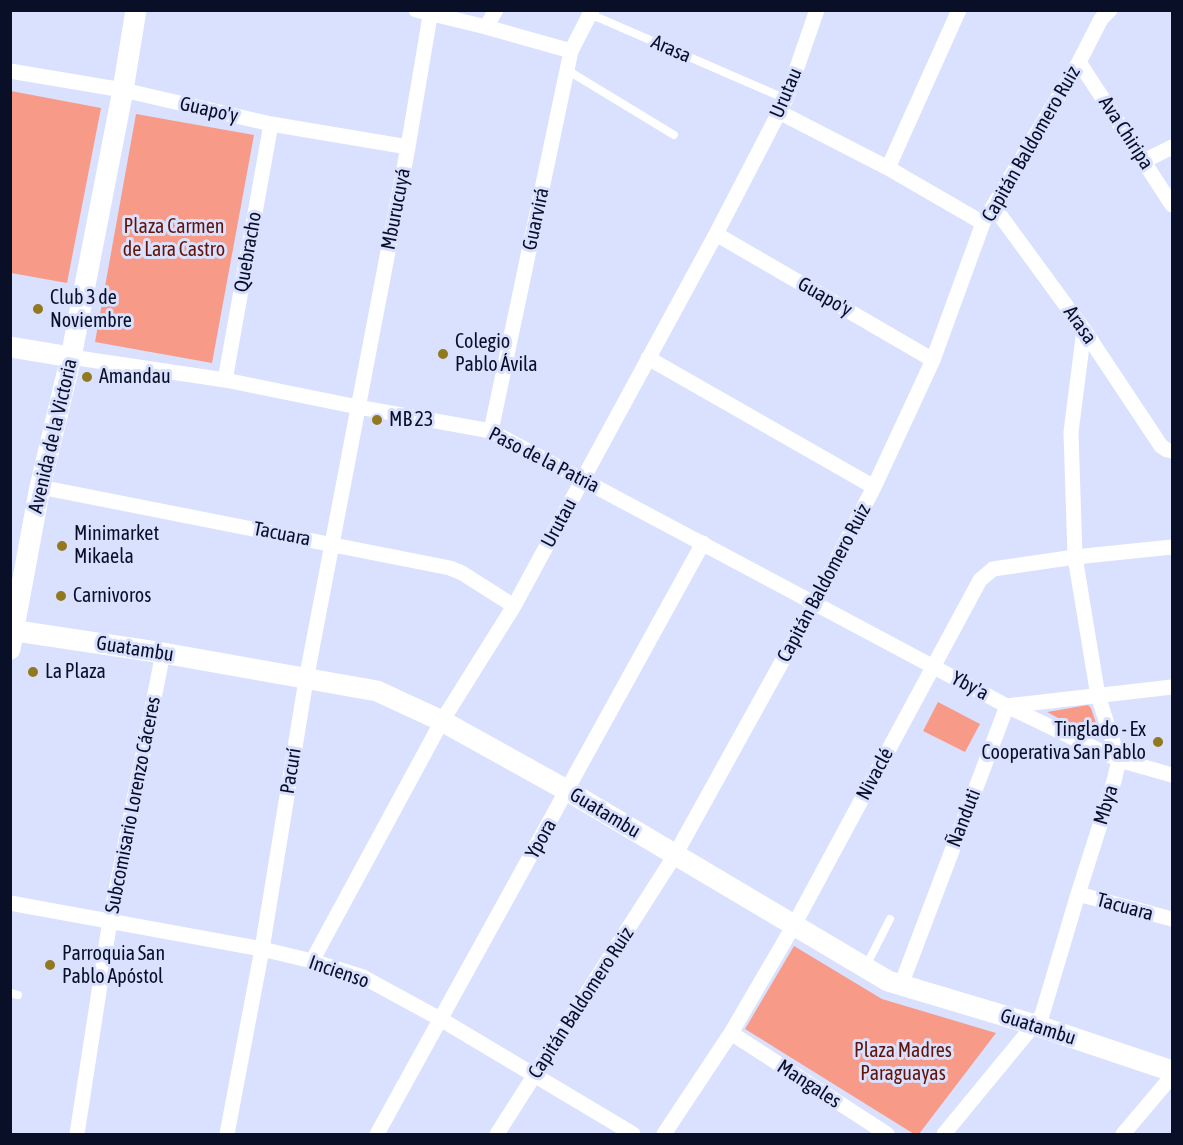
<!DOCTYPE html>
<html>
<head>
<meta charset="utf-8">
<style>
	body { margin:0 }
	#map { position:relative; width:1183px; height:1145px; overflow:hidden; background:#d9e1ff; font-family:"Asap Condensed",sans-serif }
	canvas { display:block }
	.frame { position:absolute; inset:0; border:12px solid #0a0f28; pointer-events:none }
</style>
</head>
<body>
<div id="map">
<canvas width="1183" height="1145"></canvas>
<div class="frame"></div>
</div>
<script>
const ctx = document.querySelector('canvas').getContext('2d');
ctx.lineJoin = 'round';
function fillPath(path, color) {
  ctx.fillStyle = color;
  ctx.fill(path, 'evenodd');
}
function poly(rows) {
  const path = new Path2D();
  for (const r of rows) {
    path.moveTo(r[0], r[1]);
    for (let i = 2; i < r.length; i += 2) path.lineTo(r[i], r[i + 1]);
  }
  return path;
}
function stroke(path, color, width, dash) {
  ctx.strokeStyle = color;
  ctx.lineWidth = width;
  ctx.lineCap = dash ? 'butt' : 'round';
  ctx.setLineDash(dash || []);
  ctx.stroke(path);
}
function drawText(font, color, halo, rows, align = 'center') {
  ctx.font = font + ' "Asap Condensed",sans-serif';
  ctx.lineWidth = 6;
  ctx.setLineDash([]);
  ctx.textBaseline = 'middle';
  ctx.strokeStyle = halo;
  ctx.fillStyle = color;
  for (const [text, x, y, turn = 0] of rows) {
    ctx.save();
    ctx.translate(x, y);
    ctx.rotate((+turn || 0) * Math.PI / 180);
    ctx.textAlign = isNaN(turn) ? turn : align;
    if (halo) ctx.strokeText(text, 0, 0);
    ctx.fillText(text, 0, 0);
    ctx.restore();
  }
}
const green = poly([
	[11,91,101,108,67,283,11,273],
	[136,114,254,135,212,363,95,342],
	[938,702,980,724,965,752,923,731],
	[1088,705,1091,708,1100,735,1099,738,1095,738,1047,712],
	[794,946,882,999,996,1033,919,1134,914,1134,745,1029]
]);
const lane = poly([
	[590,14,786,99],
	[567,70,674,135],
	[866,966,890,919],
	[10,993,18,995]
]);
const street = poly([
	[416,10,486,27,571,51],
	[486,27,496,10],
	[1079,62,1172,205],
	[10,71,123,90,271,124,408,147],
	[779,112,888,168,983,223],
	[1144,161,1172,147],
	[888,168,959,10],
	[994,207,1084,330,1161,446,1167,450,1172,451],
	[716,234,933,360],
	[71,357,225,380,358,407,491,431,1007,706,1119,760,1172,775],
	[648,358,874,487],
	[225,380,271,124],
	[491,431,571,51,592,10],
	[40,487,450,568,462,573,514,606],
	[1078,894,1172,919],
	[10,903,262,949,312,961,363,977,442,1020,633,1134],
	[312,961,442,721,514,606,716,234,786,99,817,10],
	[901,985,1007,706,1172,687],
	[731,1033,887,1134],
	[77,1134,110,920,163,653],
	[227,1134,262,949,306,680,408,147,431,10],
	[377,1134,703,543],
	[497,1134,675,855,815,602,874,487,933,360,983,223,1079,62,1101,19,1110,10],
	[664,1134,731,1033,794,925,980,580,993,569,1075,557,1172,547],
	[944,1134,1042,1015,1078,894,1114,781,1119,760,1098,696,1075,557,1071,432,1084,330],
	[1123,1134,1172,1076]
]);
const secondary = poly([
	[10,347,71,357],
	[10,630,163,653,377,691,442,721,568,791,888,981,1035,1025,1172,1071],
	[10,649,40,487,71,357,123,90,136,10]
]);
const markers = [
	[38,309,6,"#92791f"],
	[443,354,6,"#92791f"],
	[87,377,6,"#92791f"],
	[377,420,6,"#92791f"],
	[62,546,6,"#92791f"],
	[61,596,6,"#92791f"],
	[33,672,6,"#92791f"],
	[1158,742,6,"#92791f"],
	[50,965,6,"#92791f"]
];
const streetNames = [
	["Arasa",671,49,23],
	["Urutau",786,93,-67],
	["Guapo'y",209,110,13],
	["Ava Chiripa",1126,133,57],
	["Capitán Baldomero Ruiz",1031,144,-60],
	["Mburucuyá",396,209,-79],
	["Guarvirá",536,219,-78],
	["Quebracho",248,252,-80],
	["Guapo'y",825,297,30],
	["Arasa",1080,325,55],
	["Avenida de la Victoria",53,436,-77],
	["Paso de la Patria",544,460,27],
	["Urutau",559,523,-62],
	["Tacuara",282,534,11],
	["Capitán Baldomero Ruiz",824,583,-62],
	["Guatambu",135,649,9],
	["Yby'a",970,686,28],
	["Pacurí",291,771,-81],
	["Nivaclé",875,774,-62],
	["Subcomisario Lorenzo Cáceres",133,805,-79],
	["Mbya",1106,805,-73],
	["Guatambu",605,813,31],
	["Ñanduti",964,818,-69],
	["Ypora",541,839,-61],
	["Tacuara",1125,907,15],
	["Incienso",339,972,19],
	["Capitán Baldomero Ruiz",581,1003,-57],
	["Guatambu",1038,1027,18],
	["Mangales",809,1084,33]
];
const parkNames = [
	["Plaza Carmen",174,227],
	["de Lara Castro",174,250],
	["Plaza Madres",903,1051],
	["Paraguayas",903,1074]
];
const poiNames = [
	["Club 3 de",50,298],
	["Noviembre",50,321],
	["Colegio",455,342],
	["Pablo Ávila",455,365],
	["Amandau",99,377],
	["MB 23",389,420],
	["Minimarket",74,534],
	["Mikaela",74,557],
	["Carnivoros",73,596],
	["La Plaza",45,672],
	["Tinglado - Ex",1146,730,"right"],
	["Cooperativa San Pablo",1146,753,"right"],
	["Parroquia San",62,954],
	["Pablo Apóstol",62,977]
];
fillPath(green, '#f79b88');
stroke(lane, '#fff', 8);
stroke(street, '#fff', 15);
stroke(secondary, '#fff', 21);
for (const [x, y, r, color] of markers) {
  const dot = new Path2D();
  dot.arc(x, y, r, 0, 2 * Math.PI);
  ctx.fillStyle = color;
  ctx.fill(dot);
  stroke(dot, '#d9e1ff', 2);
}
drawText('20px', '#0a0f28', '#d9e1ff', streetNames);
drawText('20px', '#611407', '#d9e1ff', parkNames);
drawText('20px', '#0a0f28', '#d9e1ff', poiNames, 'left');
</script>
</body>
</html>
